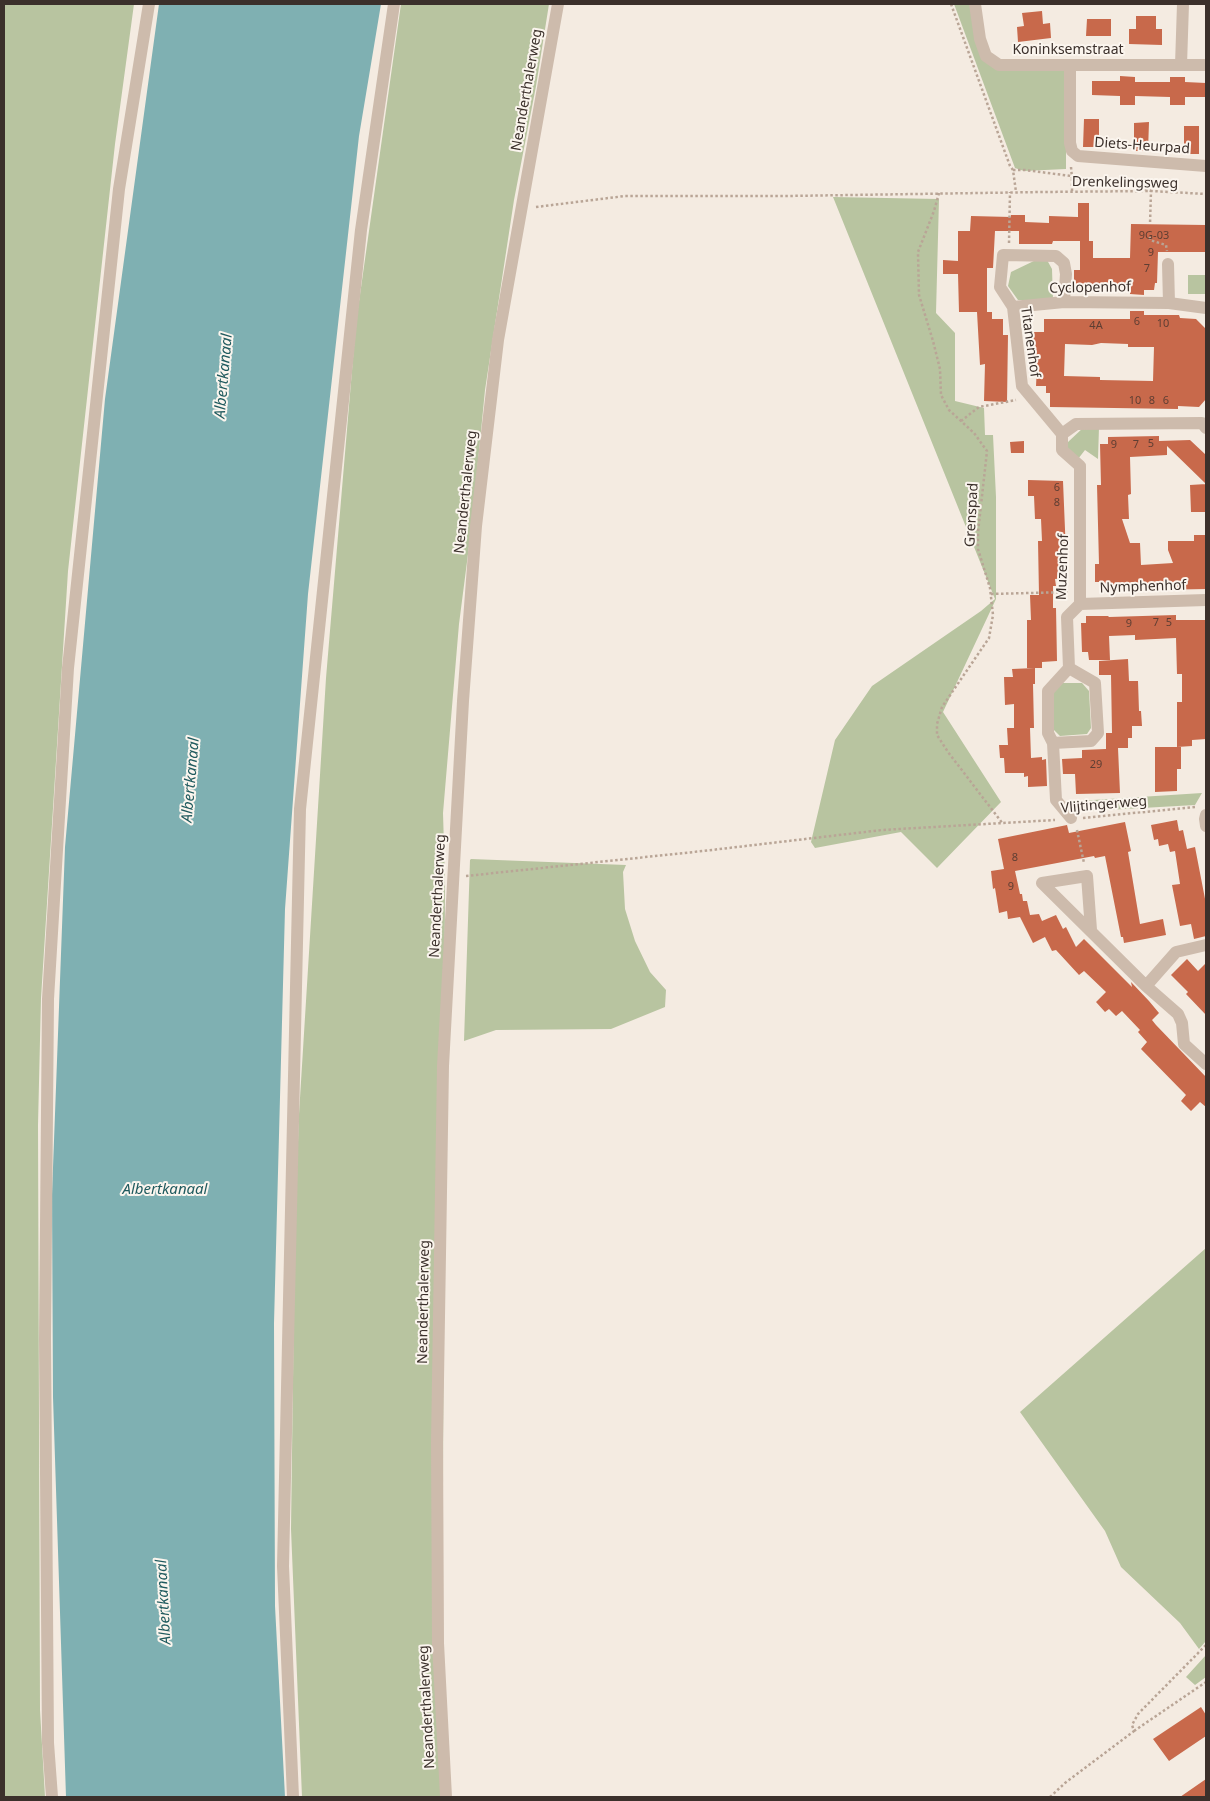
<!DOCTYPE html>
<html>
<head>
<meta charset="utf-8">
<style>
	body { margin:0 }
	#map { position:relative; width:1210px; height:1801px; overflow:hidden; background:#f4ebe1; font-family:"Noto Sans",sans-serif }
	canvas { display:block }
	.frame { position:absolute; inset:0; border:5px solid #3b302b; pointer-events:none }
</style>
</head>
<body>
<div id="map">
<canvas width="1210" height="1801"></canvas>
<div class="frame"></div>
</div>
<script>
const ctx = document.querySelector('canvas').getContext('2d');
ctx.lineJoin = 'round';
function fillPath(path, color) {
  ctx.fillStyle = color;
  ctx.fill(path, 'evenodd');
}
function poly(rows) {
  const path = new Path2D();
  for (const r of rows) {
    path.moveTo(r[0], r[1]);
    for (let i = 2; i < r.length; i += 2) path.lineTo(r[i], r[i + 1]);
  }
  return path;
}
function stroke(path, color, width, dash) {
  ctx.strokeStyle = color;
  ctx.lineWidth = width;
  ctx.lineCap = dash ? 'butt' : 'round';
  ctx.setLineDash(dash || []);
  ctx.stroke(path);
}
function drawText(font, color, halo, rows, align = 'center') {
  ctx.font = font + ' "Noto Sans",sans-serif';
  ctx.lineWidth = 4;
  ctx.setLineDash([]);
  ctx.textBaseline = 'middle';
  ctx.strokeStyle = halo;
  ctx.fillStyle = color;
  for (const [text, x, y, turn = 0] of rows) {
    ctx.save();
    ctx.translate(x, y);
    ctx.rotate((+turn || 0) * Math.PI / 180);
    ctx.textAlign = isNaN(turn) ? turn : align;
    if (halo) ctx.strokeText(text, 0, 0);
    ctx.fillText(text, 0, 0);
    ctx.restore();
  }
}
const green = poly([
	[4,4,134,4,115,144,68,571,41,998,38,1125,40,1710,45,1797,4,1797],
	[401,4,549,4,536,86,514,200,485,390,472,523,459,624,443,813,445,879,442,1797,302,1797,291,1529,295,1225,299,1114,326,678,356,323],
	[954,4,971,4,982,56,1066,70,1066,169,1024,171,1015,168],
	[833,197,939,199,936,313,955,333,955,401,984,408,985,435,993,435,996,497,996,599,943,712,1001,802,937,868,901,832,815,848,811,842,835,740,872,686,981,611,995,599],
	[1038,259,1047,260,1052,269,1053,300,1018,300,1008,286,1011,272],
	[1188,275,1206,275,1206,294,1188,294],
	[1084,427,1099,427,1098,459,1085,450,1078,459,1067,451,1068,442],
	[1060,683,1082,683,1089,691,1091,728,1087,734,1060,736,1053,729,1053,692],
	[1202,793,1195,805,1072,812,1062,802],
	[471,859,626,865,623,872,625,909,635,941,650,972,666,990,665,1007,611,1029,496,1030,464,1041,470,860],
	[1206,1248,1206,1641,1199,1649,1180,1623,1121,1567,1105,1531,1020,1412],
	[1206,1655,1206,1677,1195,1685,1186,1677]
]);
const water = poly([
	[159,4,381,4,359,136,308,594,285,909,274,1323,275,1606,285,1797,66,1797,53,1397,52,1194,65,847,105,399]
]);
const building = poly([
	[1042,11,1043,24,1050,23,1051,38,1018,42,1017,27,1024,26,1022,13],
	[1136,16,1156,16,1156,29,1162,29,1162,45,1129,44,1129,29,1136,29],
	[1087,19,1111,19,1111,36,1086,36],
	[1120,76,1135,77,1135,82,1170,82,1170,77,1185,77,1185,82,1206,83,1206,97,1185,97,1185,105,1170,105,1170,97,1135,96,1135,105,1120,105,1120,96,1092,95,1092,81,1120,81],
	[1084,119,1099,119,1099,147,1083,147],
	[1149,122,1148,151,1134,151,1134,123],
	[1184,126,1199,126,1199,154,1184,154],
	[1078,203,1089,203,1089,241,1053,241,1052,244,1019,244,1019,231,995,231,993,268,987,268,987,312,959,312,958,274,943,274,943,260,958,261,958,231,970,231,971,216,1011,217,1011,215,1025,215,1025,222,1049,223,1049,216,1078,217],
	[1131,224,1206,225,1206,252,1158,252,1157,283,1155,283,1154,290,1144,290,1144,295,1130,294,1130,287,1074,288,1074,270,1080,270,1080,241,1093,241,1093,258,1130,258],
	[1130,311,1144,311,1144,315,1179,315,1180,318,1196,319,1206,329,1206,399,1199,407,1178,406,1178,409,1050,407,1050,393,1046,393,1046,386,1036,386,1037,366,1033,366,1033,332,1044,332,1044,319,1130,319],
	[1101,343,1128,344,1128,347,1154,347,1153,381,1100,380,1100,377,1064,376,1065,344,1092,345],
	[977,312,992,312,992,319,1003,319,1003,335,1008,335,1007,402,984,401,985,364,980,365],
	[1159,436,1159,441,1190,440,1206,455,1206,512,1191,512,1190,485,1206,484,1167,446,1167,455,1130,457,1131,494,1128,495,1129,519,1122,519,1130,543,1140,543,1141,565,1173,563,1168,550,1168,541,1194,541,1194,535,1206,535,1206,589,1102,591,1102,582,1095,582,1095,564,1099,564,1097,485,1101,485,1100,444,1108,444,1108,437],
	[1024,441,1024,453,1011,453,1010,442],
	[1028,480,1063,481,1067,578,1055,579,1056,586,1053,586,1053,608,1056,608,1057,661,1042,662,1042,668,1027,668,1027,620,1031,620,1030,595,1039,595,1038,541,1042,541,1041,519,1035,519,1034,496,1028,496],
	[1176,615,1176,620,1206,620,1206,739,1192,740,1192,746,1177,747,1177,702,1182,702,1182,674,1177,674,1176,638,1135,640,1135,635,1109,636,1110,660,1089,660,1088,652,1082,652,1081,623,1086,623,1086,616,1108,616,1109,617],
	[1128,659,1129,681,1138,681,1139,711,1141,711,1142,726,1132,726,1132,738,1128,738,1128,748,1118,748,1120,793,1076,794,1075,774,1063,774,1062,759,1082,758,1082,750,1106,749,1106,733,1112,733,1111,675,1099,675,1099,661],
	[1035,668,1035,684,1033,684,1034,728,1030,728,1031,758,1042,757,1042,760,1046,759,1047,786,1028,787,1028,776,1024,777,1024,773,1005,773,1004,758,1000,758,999,745,1008,745,1007,728,1014,728,1014,704,1005,705,1004,677,1013,677,1012,669],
	[1155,747,1181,747,1181,769,1177,769,1177,791,1155,792],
	[1177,820,1179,831,1183,830,1187,849,1195,847,1206,904,1206,936,1194,939,1191,924,1180,926,1172,885,1180,884,1175,851,1170,852,1168,844,1159,846,1158,839,1154,840,1151,825],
	[1125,822,1131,851,1128,852,1140,924,1163,919,1166,935,1124,943,1123,937,1121,937,1105,856,1095,858,1094,856,1015,871,1020,894,1022,894,1023,901,1027,901,1030,915,1039,914,1042,921,1056,915,1063,929,1066,927,1076,947,1084,939,1132,987,1131,982,1149,1001,1159,1013,1152,1020,1156,1025,1206,1077,1206,1107,1200,1102,1191,1111,1181,1101,1186,1095,1141,1049,1147,1042,1138,1032,1140,1030,1122,1011,1116,1016,1109,1009,1105,1012,1096,1002,1106,992,1084,971,1079,975,1056,950,1052,951,1045,937,1033,943,1020,917,1008,919,1007,911,999,913,995,888,993,889,991,871,1004,869,998,839,1067,825,1069,833],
	[1187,959,1198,971,1206,963,1206,1015,1186,994,1188,992,1171,975],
	[1201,1707,1206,1715,1206,1736,1169,1761,1153,1739],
	[1206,1779,1206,1797,1180,1797]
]);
const path = poly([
	[951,4,1010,166,1013,170,1016,192],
	[1071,167,1072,178,1133,185,1151,191,1150,224],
	[1013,170,1025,170,1071,176],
	[1072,191,1072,178],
	[939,193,934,211,918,252,919,295,933,341,940,369,941,395,949,410,974,433,987,451,978,532,978,549,990,588,993,615,989,638,942,707,937,724,937,735,948,752,1003,824],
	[536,207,625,196,787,196,1043,192,1151,191,1206,194],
	[1150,237,1150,240,1166,245,1167,251],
	[1009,243,1010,192],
	[961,421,979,407,1016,400],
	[991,594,1068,592],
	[1083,818,1195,807],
	[1077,830,1084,863],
	[466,876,703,851,882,830,1055,820],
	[1134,1731,1206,1682],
	[1050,1797,1065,1783,1134,1731,1132,1725,1138,1714,1206,1645]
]);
const minor = poly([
	[975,4,980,39,986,56,999,65,1206,65],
	[1070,65,1070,143,1072,151,1078,156,1206,166],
	[1181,65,1183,4],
	[1168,264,1169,303],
	[1013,307,1064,302,1169,303,1206,308],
	[1062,434,1022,386,1013,307,1000,287,1003,255,1056,256,1064,263,1066,274,1064,302],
	[1080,604,1206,600],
	[1053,743,1091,741,1098,733,1095,683,1069,668],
	[1206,815,1205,819,1206,826],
	[1071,818,1056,800,1053,743,1048,733,1048,691,1069,668,1067,617,1080,604,1080,466,1062,450,1062,434,1076,424,1202,423,1206,428],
	[1091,930,1087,876,1042,883,1146,986,1178,1014,1182,1023,1184,1044,1206,1064],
	[1146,986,1176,952,1206,945],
	[52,1797,48,1743,45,1338,48,999,68,668,119,189,149,4],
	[293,1797,283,1566,300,809,361,230,394,4],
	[446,1797,438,1643,437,1442,443,1066,463,701,476,526,498,340,558,4]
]);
const numberNames = [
	["9G-03",1154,236],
	["9",1151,253],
	["7",1147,269],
	["6",1137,322],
	["10",1163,324],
	["4A",1096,326],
	["10",1135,401],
	["8",1152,401],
	["6",1166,401],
	["5",1151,444],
	["9",1114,445],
	["7",1136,445],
	["6",1057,488],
	["8",1057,503],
	["7",1156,623],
	["5",1169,623],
	["9",1129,624],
	["29",1096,765],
	["8",1015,858],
	["9",1011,887]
];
const streetNames = [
	["Koninksemstraat",1068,50],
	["Neanderthalerweg",527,90,-80],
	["Diets-Heurpad",1142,146,4],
	["Drenkelingsweg",1125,183,1],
	["Cyclopenhof",1090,288,-1],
	["Titanenhof",1030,342,82],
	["Neanderthalerweg",466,492,-84],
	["Grenspad",972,515,-87],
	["Muzenhof",1063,567,-88],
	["Nymphenhof",1143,587,-2],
	["Vlijtingerweg",1104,805,-5],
	["Neanderthalerweg",438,896,-87],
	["Neanderthalerweg",424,1302,-89],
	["Neanderthalerweg",427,1707,-93]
];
const waterNames = [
	["Albertkanaal",224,376,-85],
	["Albertkanaal",191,780,-85],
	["Albertkanaal",165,1190],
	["Albertkanaal",164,1602,-93]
];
fillPath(green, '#b8c4a0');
fillPath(water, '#7fb0b2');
fillPath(building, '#c8694b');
stroke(path, '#b9a596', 2.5, [2.5, 2.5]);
stroke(minor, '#cdbbac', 12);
drawText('11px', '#5e3e33', null, numberNames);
drawText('14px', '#3b302b', '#fbf5ee', streetNames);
drawText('italic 15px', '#1f5a5e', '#fbf5ee', waterNames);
</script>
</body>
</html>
